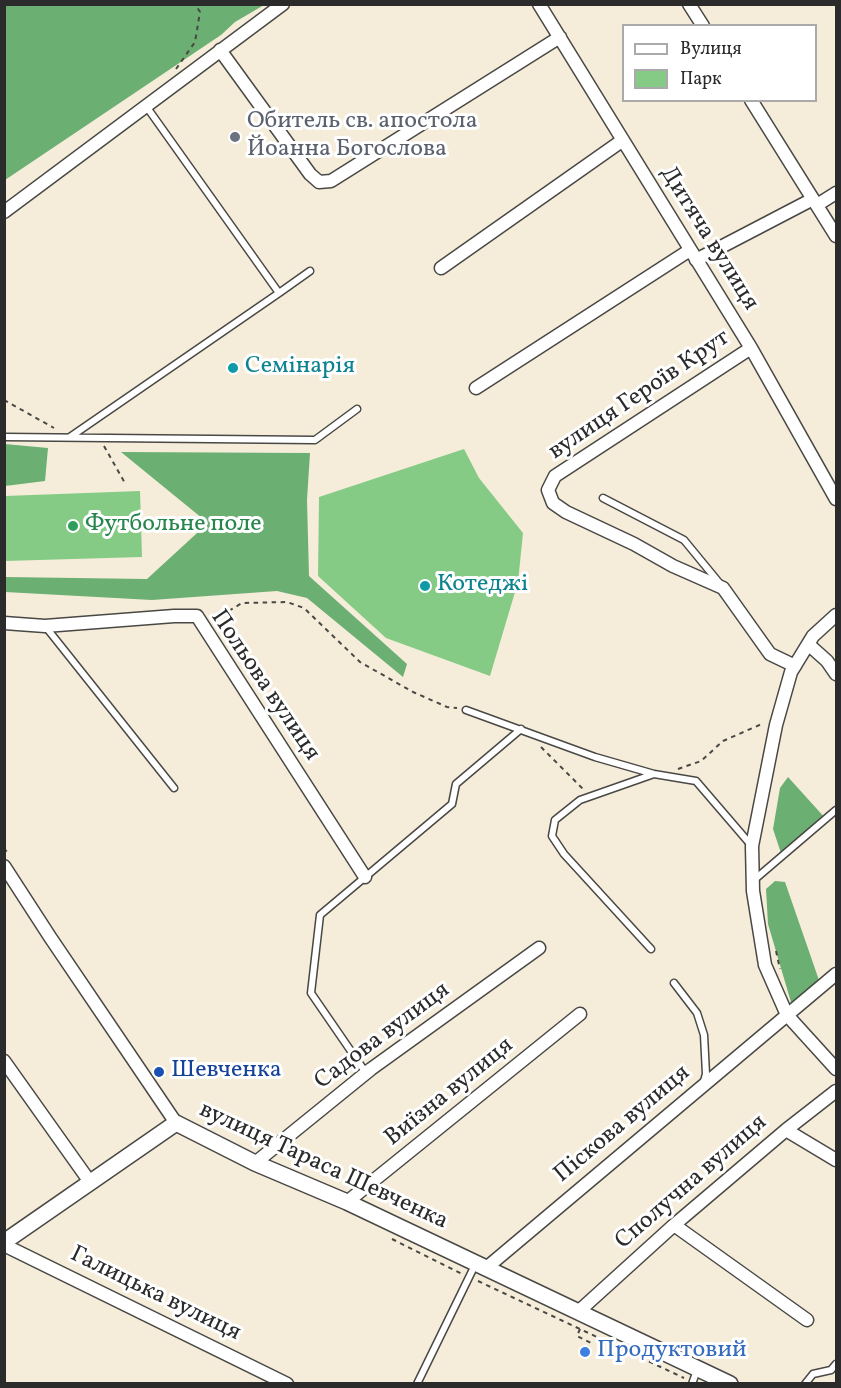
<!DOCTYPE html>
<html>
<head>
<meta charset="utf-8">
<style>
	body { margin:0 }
	#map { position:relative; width:841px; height:1388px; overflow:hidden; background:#f5edda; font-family:Vollkorn,serif }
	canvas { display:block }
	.frame { position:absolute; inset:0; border:6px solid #2b2b2b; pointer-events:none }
	.legend { position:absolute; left:622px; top:24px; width:195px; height:78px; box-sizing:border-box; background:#fff; border:2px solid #aaa; margin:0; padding:8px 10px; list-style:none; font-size:18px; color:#2b2b2b }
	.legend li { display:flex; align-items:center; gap:12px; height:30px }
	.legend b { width:30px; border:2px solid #aaa }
</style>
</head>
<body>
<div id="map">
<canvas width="841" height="1388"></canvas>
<div class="frame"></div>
<ul class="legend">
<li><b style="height:8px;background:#fff"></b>Вулиця</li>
<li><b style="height:16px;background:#86cb85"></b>Парк</li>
</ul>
</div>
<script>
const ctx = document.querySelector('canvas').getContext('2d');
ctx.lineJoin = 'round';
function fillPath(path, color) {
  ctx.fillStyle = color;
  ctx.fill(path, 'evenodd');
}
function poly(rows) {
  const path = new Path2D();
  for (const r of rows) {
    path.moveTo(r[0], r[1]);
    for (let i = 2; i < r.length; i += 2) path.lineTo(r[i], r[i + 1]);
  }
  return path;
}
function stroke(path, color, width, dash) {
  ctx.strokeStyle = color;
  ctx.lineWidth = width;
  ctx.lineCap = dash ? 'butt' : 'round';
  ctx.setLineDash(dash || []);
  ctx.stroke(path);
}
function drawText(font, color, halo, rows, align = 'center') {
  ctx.font = font + ' Vollkorn,serif';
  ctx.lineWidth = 6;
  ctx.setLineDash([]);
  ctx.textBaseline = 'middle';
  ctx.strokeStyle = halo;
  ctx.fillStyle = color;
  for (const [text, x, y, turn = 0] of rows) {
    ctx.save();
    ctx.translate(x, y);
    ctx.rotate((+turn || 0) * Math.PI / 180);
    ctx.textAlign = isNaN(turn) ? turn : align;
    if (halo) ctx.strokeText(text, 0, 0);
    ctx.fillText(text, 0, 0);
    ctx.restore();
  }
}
const green = poly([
	[464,449,479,478,523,533,518,582,490,676,386,638,318,576,319,497],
	[140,491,142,557,5,561,5,496]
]);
const forest = poly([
	[5,4,263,4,264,5,235,22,221,35,5,180],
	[5,444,48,448,45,481,5,486],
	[121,452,310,453,307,500,309,576,407,664,403,677,307,598,277,591,152,600,5,592,5,577,147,579,208,523],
	[788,777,826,819,782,856,773,829,780,788],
	[775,881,785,882,821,986,793,1009,768,924,766,889]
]);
const path = poly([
	[176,69,195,42,200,12,195,4],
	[4,400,54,428],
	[104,446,126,485],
	[212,616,222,615,242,603,287,602,304,608,360,662,413,692,447,707,457,708],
	[541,747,584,790],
	[678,769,701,761,723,741,764,723],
	[4,848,9,855],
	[776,951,780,969],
	[392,1239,462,1274],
	[478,1281,684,1378],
	[580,1329,577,1336,591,1343]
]);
const service = poly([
	[279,293,310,271],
	[4,437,315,440,357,409],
	[70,437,279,293,146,106],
	[603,498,684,540,721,585],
	[45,626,174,788],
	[466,710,595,757,654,774,696,781,751,845],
	[754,880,836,810],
	[651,949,564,854,552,836,555,820,580,800,654,774],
	[674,983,697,1013,704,1035,706,1074,704,1081],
	[366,1073,311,993,320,915,452,804,456,784,521,729],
	[417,1384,475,1265],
	[692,1384,697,1370],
	[805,1384,813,1374,831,1370,836,1364]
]);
const minor = poly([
	[539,4,751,348,836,499],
	[689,4,703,26],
	[220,50,310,174,319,182,331,181,560,37],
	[751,100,836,236],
	[817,205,836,193],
	[4,212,283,4],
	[696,260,813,199],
	[441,268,623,140],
	[751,348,555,476,548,490,553,503,566,512,634,544,673,566,723,588,770,654,795,666],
	[476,388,690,250],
	[836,615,813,636,791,672,776,725,752,846,753,891,765,965,787,1015,836,1069],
	[4,623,45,626,174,616,197,616,365,877],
	[808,644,827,661,836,674],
	[4,866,50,937,176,1123],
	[4,1061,90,1182],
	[786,1130,836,1160],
	[255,1163,371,1069,539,948],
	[347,1202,580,1014],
	[674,1225,807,1320],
	[4,1245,287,1384],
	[485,1269,836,974],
	[578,1312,674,1225,786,1130,836,1091]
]);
const tertiary = poly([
	[4,1242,176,1123,255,1163,347,1202,730,1384]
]);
const markers = [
	[235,137,6,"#6b7280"],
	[233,368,6,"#0f9aa8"],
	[73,526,6,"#2e9e5b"],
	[425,586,6,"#0f9aa8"],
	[159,1072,6,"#1a4fb4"],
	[585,1352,6,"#3f7fe0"]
];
const worshipNames = [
	["Обитель св. апостола",247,123],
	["Йоанна Богослова",247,151]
];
const streetNames = [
	["Дитяча вулиця",708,239,58],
	["вулиця Героїв Крут",640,396,-34],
	["Польова вулиця",264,686,56],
	["Садова вулиця",383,1037,-37],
	["Виїзна вулиця",450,1093,-39],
	["Піскова вулиця",623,1125,-40],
	["вулиця Тараса Шевченка",323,1167,25],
	["Сполучна вулиця",692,1183,-41],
	["Галицька вулиця",155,1295,26]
];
const cultureNames = [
	["Семінарія",245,368],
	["Котеджі",437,586]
];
const leisureNames = [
	["Футбольне поле",85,526]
];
const transitNames = [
	["Шевченка",171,1072]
];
const shopNames = [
	["Продуктовий",597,1352]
];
fillPath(green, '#86cb85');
fillPath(forest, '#6caf72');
stroke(service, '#494845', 9);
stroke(minor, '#494845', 15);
stroke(tertiary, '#494845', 18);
stroke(path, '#494845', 2, [4.5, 4.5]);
stroke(service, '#fff', 6);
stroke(minor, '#fff', 12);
stroke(tertiary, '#fff', 15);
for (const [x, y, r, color] of markers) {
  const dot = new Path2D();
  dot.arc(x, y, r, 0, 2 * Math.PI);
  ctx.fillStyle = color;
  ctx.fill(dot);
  stroke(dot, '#fff', 2);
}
drawText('24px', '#5b616d', '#fff', worshipNames, 'left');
drawText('24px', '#2b2b2b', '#fff', streetNames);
drawText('24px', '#0d838f', '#fff', cultureNames, 'left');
drawText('24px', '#27864d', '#fff', leisureNames, 'left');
drawText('24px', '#164399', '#fff', transitNames, 'left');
drawText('24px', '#366cbe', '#fff', shopNames, 'left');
</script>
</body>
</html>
